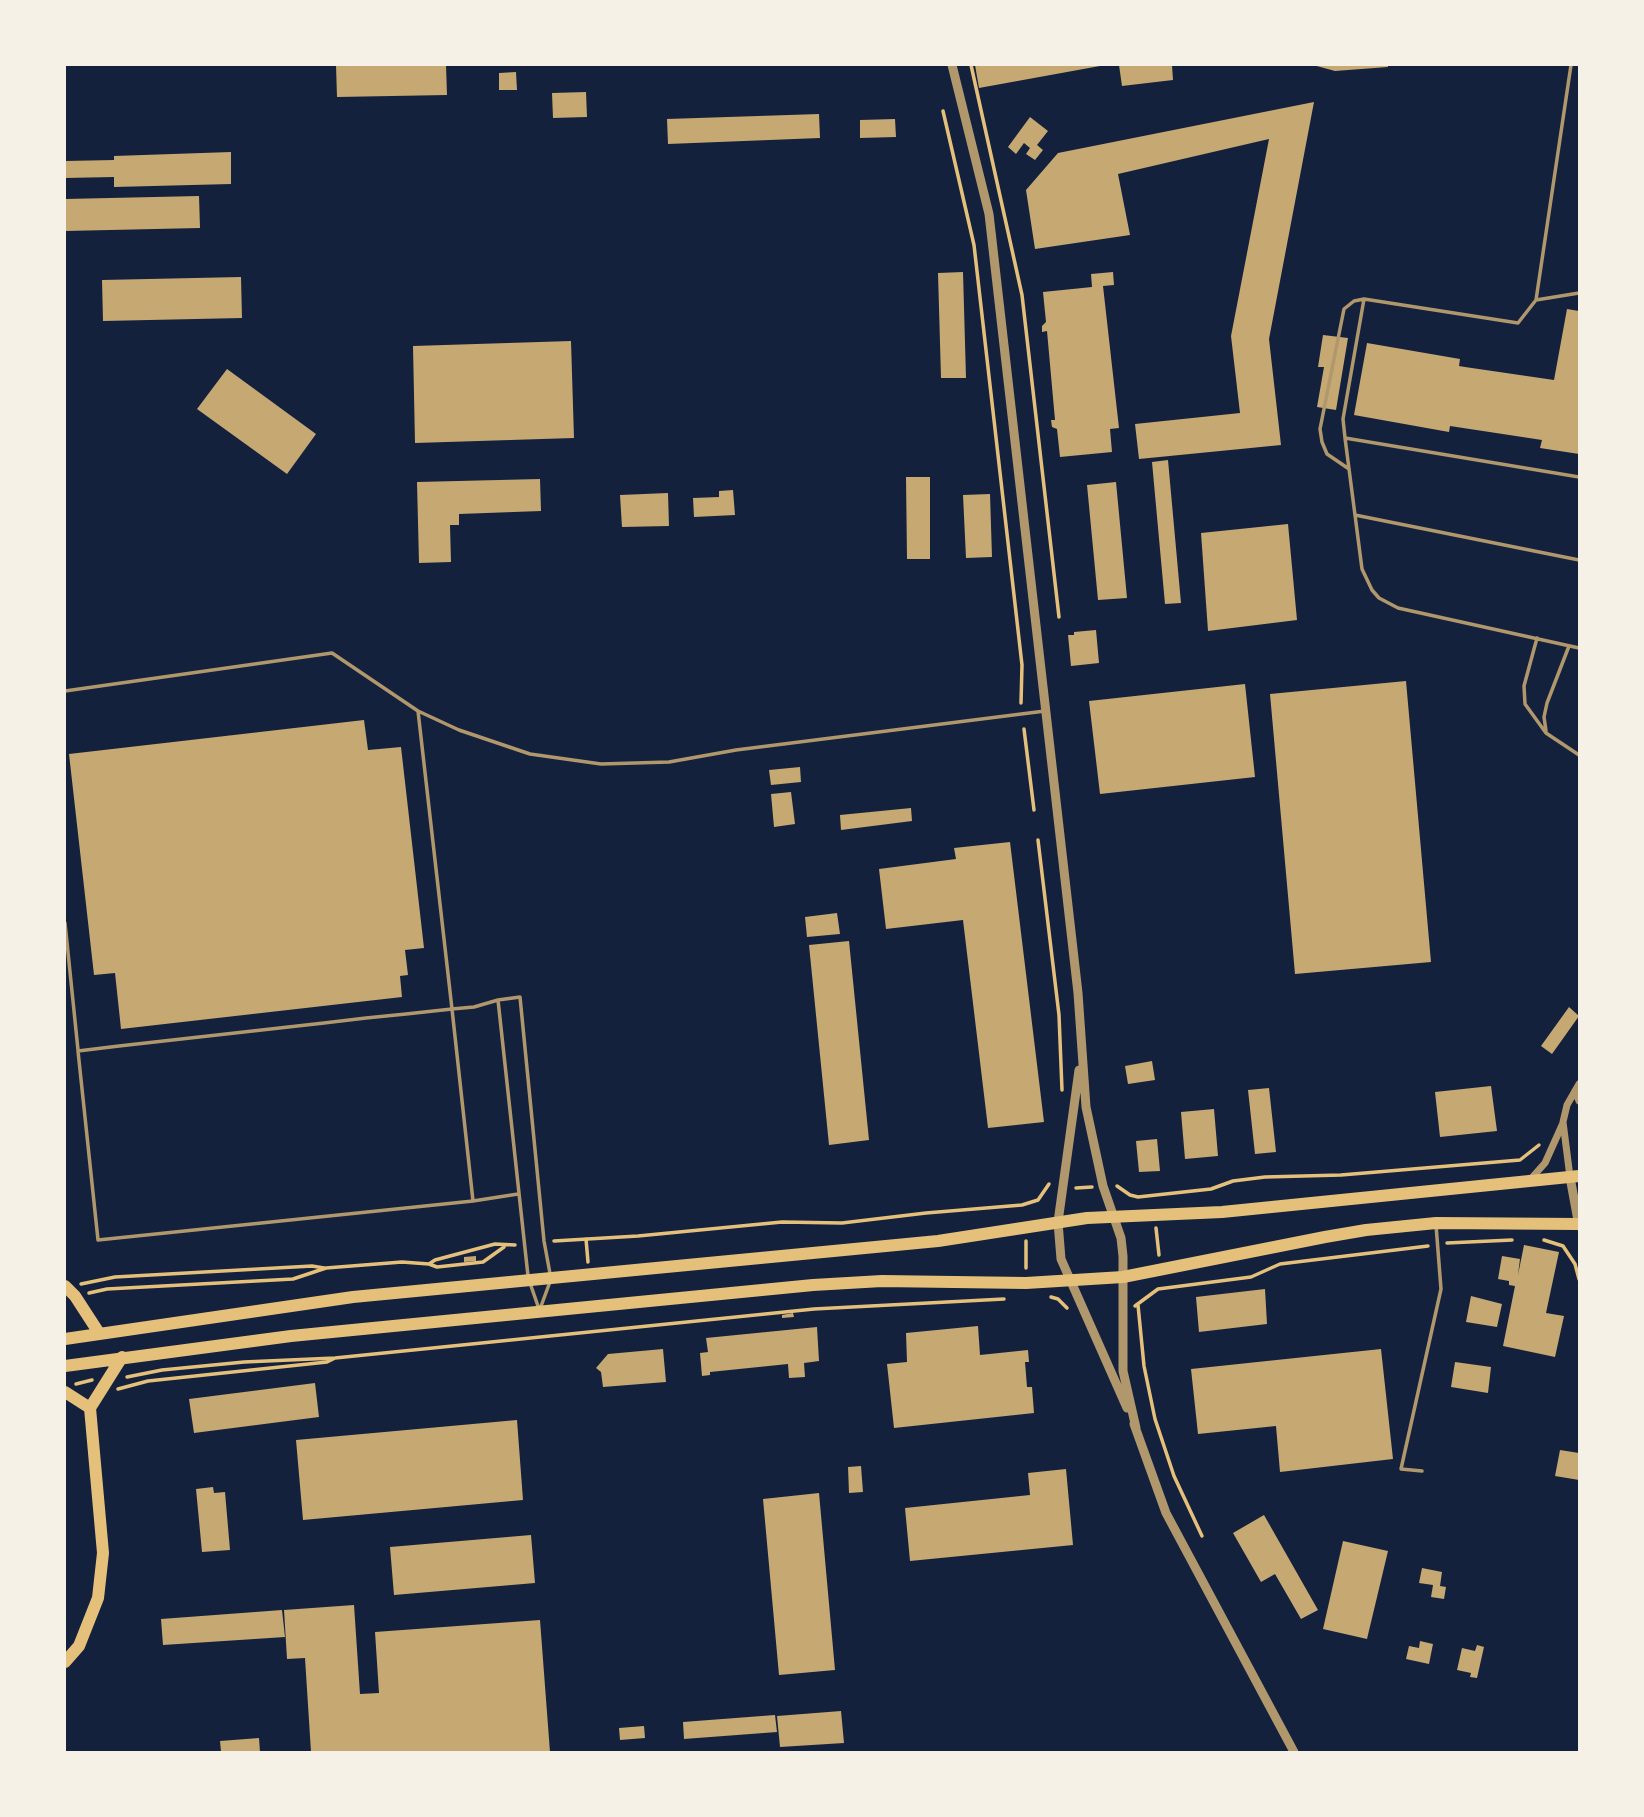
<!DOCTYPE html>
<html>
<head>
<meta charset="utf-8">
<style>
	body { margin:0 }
	#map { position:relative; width:1644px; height:1817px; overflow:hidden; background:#14213d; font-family:Roboto,sans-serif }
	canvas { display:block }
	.frame { position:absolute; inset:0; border:66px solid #f6f1e7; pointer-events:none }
</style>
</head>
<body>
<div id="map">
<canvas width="1644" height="1817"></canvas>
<div class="frame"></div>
</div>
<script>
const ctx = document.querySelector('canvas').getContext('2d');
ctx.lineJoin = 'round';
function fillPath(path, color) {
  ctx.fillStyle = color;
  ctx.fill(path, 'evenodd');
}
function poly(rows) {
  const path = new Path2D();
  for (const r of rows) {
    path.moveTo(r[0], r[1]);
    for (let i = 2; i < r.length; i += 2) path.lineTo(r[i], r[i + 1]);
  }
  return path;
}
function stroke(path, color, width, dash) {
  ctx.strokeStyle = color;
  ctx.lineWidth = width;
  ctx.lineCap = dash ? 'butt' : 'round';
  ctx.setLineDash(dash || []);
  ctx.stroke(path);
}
const building = poly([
	[336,65,446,65,447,95,337,97],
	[975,65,1100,65,1100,66,979,88],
	[1119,65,1172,65,1173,80,1122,86],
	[1313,65,1388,65,1388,67,1335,71],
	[516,72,517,90,499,90,499,73],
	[586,92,587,117,553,118,552,93],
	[1314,102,1269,339,1281,445,1139,459,1135,424,1240,413,1231,336,1269,139,1118,174,1130,235,1035,249,1026,190,1058,153],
	[819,114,820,138,668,144,667,119],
	[1030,117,1048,131,1037,145,1043,150,1035,160,1026,154,1030,148,1024,143,1016,154,1008,147],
	[895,119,896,137,860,138,860,120],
	[231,152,231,184,114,187,114,177,65,178,65,161,114,160,114,156],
	[199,196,200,228,65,231,65,199],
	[963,272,966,378,941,378,938,273],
	[1113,272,1114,285,1103,286,1119,428,1110,429,1112,452,1060,457,1057,429,1052,427,1051,420,1055,420,1047,331,1042,332,1042,326,1046,322,1043,292,1092,287,1091,274],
	[241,277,242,318,103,321,102,280],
	[1567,309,1579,311,1579,454,1540,448,1542,440,1450,426,1449,432,1354,415,1367,343,1460,359,1459,366,1465,367,1554,380],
	[1323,335,1348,338,1336,410,1317,407,1324,367,1318,367],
	[571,341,574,438,415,443,413,346],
	[227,369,316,434,287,474,197,409],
	[1168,460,1181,603,1165,604,1152,462],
	[906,477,930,477,930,559,907,559],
	[540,479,541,511,459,514,459,525,450,525,451,562,419,563,417,482],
	[1116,482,1127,598,1098,600,1087,485],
	[733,490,735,515,694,517,693,498,719,497,719,491],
	[668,493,669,526,622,527,620,495],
	[990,494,992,557,966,558,963,495],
	[1288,524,1297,620,1208,631,1201,533],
	[1096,630,1099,663,1071,666,1068,635,1074,635,1074,632],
	[1406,681,1431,962,1295,974,1270,694],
	[1245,684,1255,777,1100,794,1089,701],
	[364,720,368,750,401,747,424,948,405,950,408,975,400,976,402,997,121,1029,115,973,94,975,69,754],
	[800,767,801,782,771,785,769,770],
	[791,792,795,824,774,827,771,794],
	[911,808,912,821,841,830,840,815],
	[1010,842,1044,1122,988,1128,963,920,886,929,879,869,956,859,954,848],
	[837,913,840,934,807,937,805,917],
	[849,941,869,1140,829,1145,809,945],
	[1569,1007,1579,1016,1552,1054,1541,1046],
	[1152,1061,1155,1080,1128,1084,1125,1066],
	[1491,1086,1497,1131,1440,1137,1435,1092],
	[1269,1088,1276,1152,1255,1154,1248,1090],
	[1214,1109,1218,1156,1185,1159,1181,1112],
	[1157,1139,1160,1171,1139,1172,1136,1141],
	[1524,1245,1559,1252,1546,1313,1564,1316,1555,1357,1503,1346,1515,1286,1509,1285,1509,1281,1498,1279,1502,1256,1520,1259,1518,1275],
	[476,1256,476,1261,464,1262,464,1257],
	[1265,1289,1267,1324,1199,1332,1196,1297],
	[1471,1296,1502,1304,1497,1327,1466,1322],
	[793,1313,794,1317,782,1318,782,1315],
	[978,1326,980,1355,1028,1350,1029,1362,1025,1362,1027,1387,1032,1387,1034,1413,894,1428,887,1364,907,1362,906,1333],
	[817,1327,819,1361,804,1363,805,1377,789,1378,788,1364,710,1372,710,1375,702,1376,700,1353,708,1352,706,1338],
	[663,1349,666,1382,603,1387,601,1372,596,1368,608,1354],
	[1381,1349,1393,1459,1280,1472,1276,1426,1198,1434,1191,1369],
	[1455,1362,1491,1367,1488,1393,1451,1387],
	[315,1383,319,1417,194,1433,189,1399],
	[517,1420,523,1500,303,1520,296,1440],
	[1560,1450,1579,1453,1579,1480,1555,1476],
	[861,1466,863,1492,849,1493,848,1467],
	[1066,1469,1073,1545,910,1561,905,1508,1030,1495,1028,1473],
	[213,1487,214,1493,225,1492,230,1550,202,1552,196,1489],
	[819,1493,835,1670,779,1675,763,1499],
	[1264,1515,1318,1610,1301,1619,1275,1574,1261,1582,1233,1533],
	[531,1535,535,1583,394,1595,390,1547],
	[1343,1541,1388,1551,1367,1639,1323,1629],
	[1422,1568,1442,1572,1440,1586,1446,1587,1444,1599,1431,1597,1433,1585,1419,1583],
	[354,1605,360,1694,379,1693,375,1632,540,1620,550,1752,311,1752,305,1658,287,1659,284,1610],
	[282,1610,285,1637,163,1645,161,1619],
	[1420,1641,1433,1644,1429,1664,1406,1659,1409,1646,1419,1648],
	[1477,1645,1484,1647,1477,1678,1470,1677,1471,1673,1457,1670,1462,1648,1475,1651],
	[841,1711,844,1743,780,1747,777,1716],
	[775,1715,777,1732,684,1739,683,1722],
	[644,1726,645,1738,620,1740,619,1728],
	[259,1738,260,1752,221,1752,220,1741]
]);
const path = poly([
	[971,65,1022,295,1059,617],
	[943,111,974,245,1022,665,1021,703],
	[1024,729,1034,810],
	[1038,840,1059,1015,1062,1090],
	[1117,1186,1130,1195,1138,1197,1211,1189,1233,1181,1265,1177,1341,1175,1520,1160,1539,1145],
	[1076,1188,1092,1187],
	[1156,1228,1159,1255],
	[586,1239,588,1262],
	[1544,1240,1563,1246,1575,1264,1579,1279],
	[554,1241,638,1236,782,1222,842,1223,926,1213,1022,1205,1038,1200,1049,1184],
	[1447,1243,1512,1240],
	[429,1264,435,1260,495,1244,515,1245],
	[1026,1268,1026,1241],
	[81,1284,115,1277,312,1266,324,1268],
	[89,1293,107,1289,293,1279,326,1268,402,1262,429,1264,437,1267,483,1262,504,1247],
	[1051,1297,1058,1299,1067,1308],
	[1138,1305,1144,1366,1155,1419,1174,1476,1202,1536],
	[1135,1306,1158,1289,1251,1277,1280,1264,1428,1246],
	[127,1377,162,1370,244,1362,335,1358,814,1309,1004,1299],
	[76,1384,92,1380],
	[118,1389,148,1381,327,1362,335,1358]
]);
const service = poly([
	[1579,293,1536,300,1518,323,1364,299,1343,419,1345,438,1579,477],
	[1536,300,1571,65],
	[1345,438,1362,569,1372,590,1379,598,1398,608,1579,648],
	[1349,469,1327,454,1322,442,1320,429,1344,309,1354,301,1364,299],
	[1355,515,1579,560],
	[1537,638,1524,686,1525,704,1546,733,1579,755],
	[65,691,332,653,418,711,452,1009,473,1201,98,1240,78,1051,119,1046,324,1023,366,1018,406,1014,452,1009,474,1007,498,1000,520,997,544,1241,551,1279,540,1309],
	[418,711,459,730,530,754,601,764,669,762,736,750,1045,711],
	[1546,731,1544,717,1547,703,1569,646],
	[65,923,78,1050],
	[498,1000,528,1276],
	[473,1201,518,1194],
	[530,1283,539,1309],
	[1422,1471,1401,1469,1441,1289,1436,1225]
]);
const minor = poly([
	[1575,1091,1579,1101],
	[1570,1177,1563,1122,1567,1105,1579,1084],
	[1529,1181,1545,1163,1563,1123]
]);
const tertiary = poly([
	[952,65,989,214,1078,993,1086,1107,1103,1186,1121,1238,1123,1256,1123,1371,1136,1428],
	[1079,1070,1058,1222,1061,1259,1127,1408],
	[1570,1177,1579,1226],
	[1134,1424,1166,1513,1294,1752]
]);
const primary = poly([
	[65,1286,75,1296,99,1333],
	[65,1339,353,1297,938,1241,1087,1218,1222,1212,1579,1176],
	[65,1366,291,1336,813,1285,882,1281,1026,1283,1123,1277,1325,1237,1366,1230,1436,1223,1579,1224],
	[65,1392,90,1408],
	[65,1662,79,1646,98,1598,103,1553,90,1408,122,1357]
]);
fillPath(building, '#c6a872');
stroke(path, '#e5c07b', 3.5);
stroke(service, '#b1986c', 3.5);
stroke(minor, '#b1986c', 7);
stroke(tertiary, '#b1986c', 9);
stroke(primary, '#e5c07b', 12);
</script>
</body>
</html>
